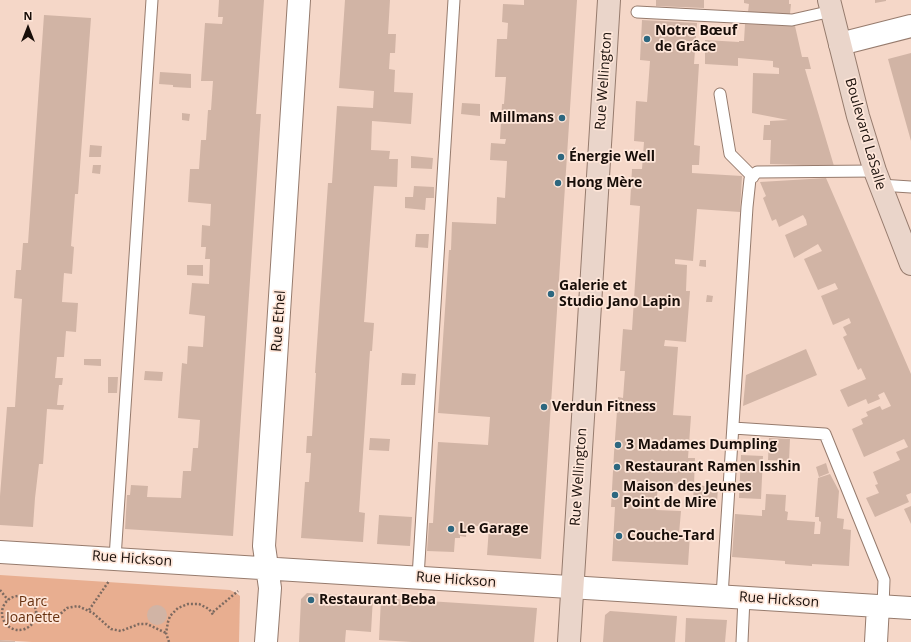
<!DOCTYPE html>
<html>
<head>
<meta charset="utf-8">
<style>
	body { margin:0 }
	#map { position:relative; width:911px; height:642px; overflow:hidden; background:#f5d7c8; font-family:"Open Sans",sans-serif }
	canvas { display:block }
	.north { position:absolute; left:8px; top:8px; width:40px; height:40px; -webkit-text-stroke:3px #fee6d9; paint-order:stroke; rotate:0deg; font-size:11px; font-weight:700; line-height:16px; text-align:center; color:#180e09 }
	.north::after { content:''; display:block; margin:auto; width:14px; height:18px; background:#180e09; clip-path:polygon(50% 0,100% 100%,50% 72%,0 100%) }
</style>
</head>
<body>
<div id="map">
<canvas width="911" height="642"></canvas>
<div class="north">N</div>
</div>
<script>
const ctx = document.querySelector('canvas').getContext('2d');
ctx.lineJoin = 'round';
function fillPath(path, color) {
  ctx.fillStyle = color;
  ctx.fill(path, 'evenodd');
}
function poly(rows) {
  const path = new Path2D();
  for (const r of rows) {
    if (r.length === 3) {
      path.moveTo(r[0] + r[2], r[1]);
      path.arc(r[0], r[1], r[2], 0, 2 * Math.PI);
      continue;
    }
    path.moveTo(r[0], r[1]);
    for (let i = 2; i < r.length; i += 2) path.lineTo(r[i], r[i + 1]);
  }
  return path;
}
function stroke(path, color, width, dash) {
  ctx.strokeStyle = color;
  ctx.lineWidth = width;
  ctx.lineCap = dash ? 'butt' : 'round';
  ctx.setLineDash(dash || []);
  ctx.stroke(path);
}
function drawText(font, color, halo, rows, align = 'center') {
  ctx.font = font + ' "Open Sans",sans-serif';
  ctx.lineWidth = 3.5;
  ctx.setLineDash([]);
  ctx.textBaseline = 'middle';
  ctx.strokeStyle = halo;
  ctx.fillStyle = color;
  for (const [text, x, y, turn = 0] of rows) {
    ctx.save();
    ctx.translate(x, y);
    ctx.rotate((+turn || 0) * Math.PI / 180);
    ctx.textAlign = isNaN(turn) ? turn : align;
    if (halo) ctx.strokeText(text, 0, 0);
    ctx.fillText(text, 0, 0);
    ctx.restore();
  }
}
const green = poly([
	[0,575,230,590,236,593,240,596,239,642,32,642,0,640]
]);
const building = poly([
	[219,0,264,0,256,114,261,114,233,536,125,529,127,495,130,495,131,485,148,486,147,497,181,498,183,471,191,471,193,448,198,448,200,420,178,418,182,363,187,364,188,346,203,347,205,316,189,314,192,283,209,284,210,259,205,259,206,247,201,247,202,225,210,226,211,204,188,202,190,169,199,169,201,140,206,140,208,110,211,110,213,81,201,81,205,23,222,24,223,17,218,17],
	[345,0,390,0,388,34,396,34,395,53,390,53,389,69,395,70,394,92,413,93,411,124,372,121,371,150,390,151,389,159,398,159,397,187,374,186,364,322,374,323,372,351,370,351,359,512,365,513,363,542,301,538,305,482,309,482,311,453,306,453,307,436,312,436,316,373,315,373,328,183,332,183,337,106,373,108,374,91,339,88],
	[524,0,577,0,541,559,487,555,489,527,467,525,466,537,460,536,460,538,455,538,454,552,427,551,429,523,433,523,438,442,488,445,490,417,438,413,449,250,451,250,452,222,496,224,497,197,505,198,507,161,490,160,491,143,505,144,506,139,500,139,502,104,504,104,506,77,495,77,497,39,507,39,508,23,502,22,503,4,524,5],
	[656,0,704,0,704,8,656,6],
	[744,0,789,0,789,4,791,4,790,14,748,12,749,4,744,3],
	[875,0,886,0,886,1,875,3],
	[44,15,91,18,78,194,75,194,71,246,74,247,72,274,64,273,62,302,78,303,76,332,66,331,64,357,57,357,55,378,63,378,62,385,59,385,57,405,64,405,63,410,47,409,43,464,39,464,35,498,33,527,0,525,0,496,7,407,15,407,22,299,14,298,16,270,21,270,23,243,28,243],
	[642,20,697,23,694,64,699,64,694,145,700,146,699,165,692,165,692,173,742,176,740,212,697,209,693,261,675,259,675,264,687,265,686,291,690,291,686,342,665,340,664,346,678,347,673,415,691,416,688,458,695,458,694,485,718,487,717,503,693,501,694,485,658,483,656,510,681,511,679,534,690,534,688,565,612,561,615,507,611,507,614,453,618,397,623,398,625,371,620,371,623,329,632,330,640,206,630,205,632,169,642,169,644,142,634,141,636,101,647,102,650,61,640,60],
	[745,24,795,26,802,57,808,57,811,69,805,69,834,166,770,164,771,140,763,140,764,125,770,125,770,121,788,120,752,113,753,73,779,74,779,68,773,67,773,61,738,58,738,66,705,64,705,40,739,42,739,41,744,41],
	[911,53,911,141,888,59],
	[160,72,191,74,191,88,173,87,173,85,159,84],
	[462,103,480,104,480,116,461,114],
	[182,113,190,114,189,121,182,120],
	[90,145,102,146,101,157,89,157],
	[411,156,433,158,432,169,411,168],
	[93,165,101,165,100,174,92,173],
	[826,178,911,374,911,493,906,495,909,502,875,517,866,498,879,493,875,485,878,484,873,472,900,460,896,452,908,447,904,439,864,457,852,429,863,424,861,419,868,416,866,412,880,406,882,410,891,406,884,392,878,395,880,399,868,404,866,399,848,407,840,390,866,379,861,368,858,370,843,337,847,335,843,327,851,323,849,318,833,325,821,296,838,289,835,283,818,290,804,259,822,251,818,244,794,258,785,235,807,225,806,220,803,215,779,227,776,219,772,221,763,198,766,196,760,182],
	[414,186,434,187,434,198,426,198,425,210,405,208,405,197,413,197],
	[416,234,429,234,428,248,415,247],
	[700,260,706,260,706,267,699,266],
	[187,265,203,265,203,276,187,275],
	[707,295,713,296,712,302,706,302],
	[806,349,817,375,743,406,746,375],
	[84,359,101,359,101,366,84,365],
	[145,371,163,372,162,381,144,380],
	[402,373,416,374,415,385,401,385],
	[108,377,118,377,117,393,108,393],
	[370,438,390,439,389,451,369,450],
	[769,438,790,439,789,461,768,460],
	[741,455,763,456,761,499,739,498],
	[826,463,829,473,819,477,816,467],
	[830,474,839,491,837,518,844,519,843,529,851,530,849,566,812,564,812,566,785,564,785,561,732,557,735,514,762,516,762,510,765,510,766,494,786,495,785,511,788,512,787,520,815,522,814,534,820,534,821,522,819,521,819,517,815,517,818,478],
	[911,506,911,524,904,509],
	[379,515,412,517,410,546,377,544],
	[307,593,373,597,371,632,346,630,345,642,299,642,301,599],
	[381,598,537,608,534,642,412,642,379,640],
	[157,615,10],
	[610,611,677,616,675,642,603,642,605,615],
	[686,618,727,620,725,642,685,642],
	[0,640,15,641,15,642,0,642]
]);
const path = poly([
	[0,590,8,600],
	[19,613,17],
	[89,610,109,581],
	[36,612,45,617,52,619,58,616,67,608,78,606,93,613,111,629,121,631,139,624,147,624,166,633],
	[213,612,238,591],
	[169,642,166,633,168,622,170,616,178,608,188,604,199,604,209,609,214,616]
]);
const service = poly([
	[637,12,792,20,832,11],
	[720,94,730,154,753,177],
	[880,185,911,187],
	[733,428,825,434,884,580,883,607],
	[115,558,152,0],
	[418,577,454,0],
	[722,596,747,207,750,179,757,172,875,171],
	[742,642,744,598]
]);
const minor = poly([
	[840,44,911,26],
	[0,552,911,608],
	[266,642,270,588,264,546,299,0],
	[876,642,878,606]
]);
const secondary = poly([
	[829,0,858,116,875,171,911,264],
	[569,642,609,0]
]);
const markers = [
	[647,39,4,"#2d677f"],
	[562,118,4,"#2d677f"],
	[561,157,4,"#2d677f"],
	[558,183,4,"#2d677f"],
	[551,294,4,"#2d677f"],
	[544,407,4,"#2d677f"],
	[618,445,4,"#2d677f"],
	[617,467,4,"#2d677f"],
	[615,495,4,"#2d677f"],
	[451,529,4,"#2d677f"],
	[619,536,4,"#2d677f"],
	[311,600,4,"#2d677f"]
];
const poiNames = [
	["Notre Bœuf",655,31],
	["de Grâce",655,47],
	["Millmans",554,118,"right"],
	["Énergie Well",569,157],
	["Hong Mère",566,183],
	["Galerie et",559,286],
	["Studio Jano Lapin",559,302],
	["Verdun Fitness",552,407],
	["3 Madames Dumpling",626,445],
	["Restaurant Ramen Isshin",625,467],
	["Maison des Jeunes",623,487],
	["Point de Mire",623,503],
	["Le Garage",459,529],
	["Couche-Tard",627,536],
	["Restaurant Beba",319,600]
];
const streetNames = [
	["Rue Wellington",604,81,-86],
	["Boulevard LaSalle",865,134,74],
	["Rue Ethel",279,321,-86],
	["Rue Wellington",579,477,-86],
	["Rue Hickson",132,559,4],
	["Rue Hickson",456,580,4],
	["Rue Hickson",779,600,4]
];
const parkNames = [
	["Parc",33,602],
	["Joanette",33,618]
];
fillPath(green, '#e8ae90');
fillPath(building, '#d1b4a5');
stroke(service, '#967b6d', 13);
stroke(minor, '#967b6d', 24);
stroke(secondary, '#967b6d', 24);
stroke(path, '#7d6a60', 2.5, [2, 2]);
stroke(service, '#fff', 11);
stroke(minor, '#fff', 22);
stroke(secondary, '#ead5ca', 22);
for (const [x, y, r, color] of markers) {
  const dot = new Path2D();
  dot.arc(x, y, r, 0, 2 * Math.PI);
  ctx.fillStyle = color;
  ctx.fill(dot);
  stroke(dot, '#fee6d9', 1.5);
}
drawText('bold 14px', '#180e09', '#fee6d9', poiNames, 'left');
drawText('14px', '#180e09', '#fee6d9', streetNames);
drawText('14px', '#683211', '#fee6d9', parkNames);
</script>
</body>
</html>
